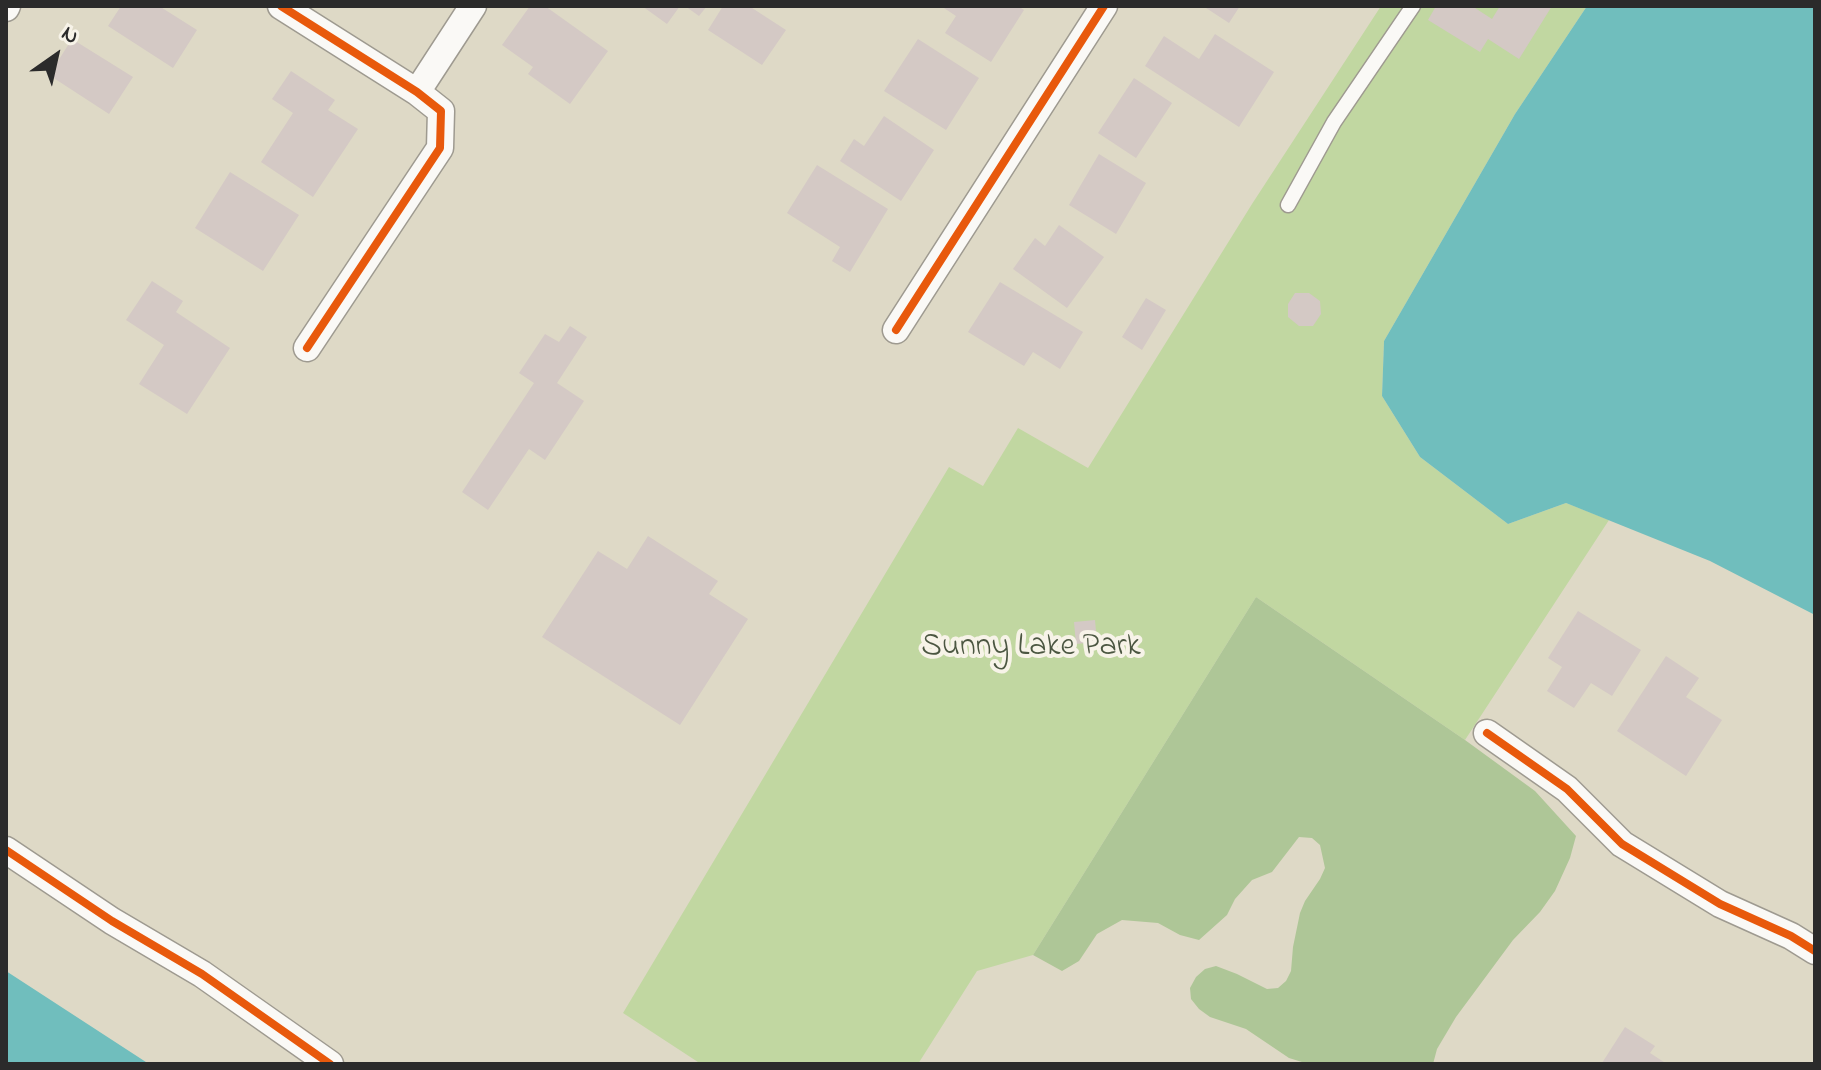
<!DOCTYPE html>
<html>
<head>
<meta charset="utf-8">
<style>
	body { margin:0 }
	#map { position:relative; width:1821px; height:1070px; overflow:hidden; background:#ded9c6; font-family:"Indie Flower",sans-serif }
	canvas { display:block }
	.frame { position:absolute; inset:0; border:8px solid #2b2b2b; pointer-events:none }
	.north { position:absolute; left:16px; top:16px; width:80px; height:80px; -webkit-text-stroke:6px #f7f3e8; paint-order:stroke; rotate:34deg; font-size:22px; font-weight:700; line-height:32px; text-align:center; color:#2b2b2b }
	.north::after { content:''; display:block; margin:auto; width:28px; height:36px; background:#2b2b2b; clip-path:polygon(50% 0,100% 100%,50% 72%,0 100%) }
</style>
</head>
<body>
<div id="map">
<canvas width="1821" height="1070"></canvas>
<div class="frame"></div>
<div class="north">N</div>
</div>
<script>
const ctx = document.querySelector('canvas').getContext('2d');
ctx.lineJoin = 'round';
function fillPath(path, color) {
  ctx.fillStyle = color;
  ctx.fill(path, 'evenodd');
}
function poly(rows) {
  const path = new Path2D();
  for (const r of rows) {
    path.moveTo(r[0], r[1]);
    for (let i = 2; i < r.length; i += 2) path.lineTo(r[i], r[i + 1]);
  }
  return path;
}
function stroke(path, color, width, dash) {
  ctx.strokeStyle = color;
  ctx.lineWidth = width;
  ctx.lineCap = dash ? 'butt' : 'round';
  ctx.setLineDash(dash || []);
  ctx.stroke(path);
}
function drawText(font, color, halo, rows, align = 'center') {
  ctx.font = font + ' "Indie Flower",sans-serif';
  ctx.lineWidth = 8;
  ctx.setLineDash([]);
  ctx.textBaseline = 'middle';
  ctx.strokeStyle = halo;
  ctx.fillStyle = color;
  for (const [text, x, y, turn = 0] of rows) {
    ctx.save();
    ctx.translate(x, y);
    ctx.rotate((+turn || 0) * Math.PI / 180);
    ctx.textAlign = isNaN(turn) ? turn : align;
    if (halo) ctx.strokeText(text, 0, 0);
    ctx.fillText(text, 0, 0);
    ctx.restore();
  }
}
const green = poly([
	[1381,6,1587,6,1515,114,1384,341,1382,396,1420,457,1508,524,1566,503,1609,520,1465,740,1256,597,1033,955,977,971,918,1064,701,1064,623,1013,949,467,983,486,1018,428,1088,468,1252,204]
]);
const forest = poly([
	[1256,597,1465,740,1535,791,1576,836,1570,858,1555,891,1540,912,1513,940,1456,1017,1437,1049,1433,1064,1316,1064,1302,1062,1289,1058,1246,1029,1210,1017,1199,1009,1191,999,1190,988,1196,977,1205,969,1216,966,1237,974,1267,989,1278,988,1286,981,1291,971,1293,947,1300,913,1305,901,1320,879,1325,868,1320,845,1312,838,1299,837,1272,872,1252,880,1235,899,1227,915,1199,940,1180,935,1158,923,1122,920,1097,934,1079,961,1062,971,1033,955]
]);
const water = poly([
	[1587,6,1815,6,1815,615,1710,561,1566,503,1508,524,1420,457,1382,396,1384,341,1515,114],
	[6,971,149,1064,6,1064]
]);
const building = poly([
	[121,6,159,6,197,30,173,68,108,26],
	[530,6,545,6,608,51,570,104,528,74,533,67,502,45],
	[642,6,680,6,667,24],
	[685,6,707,6,699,16],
	[723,6,749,6,786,30,762,65,708,30],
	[941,6,1018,6,1024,10,991,62,945,33,956,16],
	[1203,6,1240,6,1229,23],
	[1436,6,1472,6,1492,19,1500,6,1552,6,1519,59,1488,39,1480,52,1428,20],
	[1215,34,1274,72,1239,127,1145,66,1164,36,1199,59],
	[72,39,133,77,109,114,49,75],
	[918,39,979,78,946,130,884,91],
	[291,71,335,100,328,110,358,129,313,197,261,162,293,113,272,99],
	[1134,78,1172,103,1136,158,1098,133],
	[884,116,934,150,901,201,840,161,854,139,864,146],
	[1099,154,1146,183,1116,234,1069,205],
	[817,165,888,209,850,272,832,261,840,247,787,213],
	[230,172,299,215,263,271,195,228],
	[1059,225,1104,257,1067,308,1013,269,1035,238,1045,246],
	[152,281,183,301,176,312,230,348,187,414,139,384,164,345,126,320],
	[1000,282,1083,332,1060,369,1033,352,1024,366,968,332],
	[1295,293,1309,293,1320,301,1321,314,1313,326,1299,326,1288,317,1288,304],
	[1146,298,1166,310,1142,350,1122,337],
	[570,326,587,337,557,383,584,401,545,460,529,449,488,510,462,492,534,383,519,373,545,334,559,342],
	[648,536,718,581,709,594,748,619,680,725,542,637,598,551,627,569],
	[1578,611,1641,650,1612,696,1591,683,1574,708,1547,691,1562,667,1548,658],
	[1095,620,1097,642,1076,644,1074,622],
	[1666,656,1699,678,1686,697,1722,720,1686,776,1617,731],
	[1625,1027,1655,1046,1650,1053,1667,1064,1602,1063]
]);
const service = poly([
	[1288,205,1334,122,1413,6]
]);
const minor = poly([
	[281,6,417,92,441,111,440,148,307,348],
	[6,8,7,6],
	[417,92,473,6],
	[896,330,1104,6],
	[1487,733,1567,789,1622,844,1720,904,1791,936,1815,951],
	[6,850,112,921,202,974,330,1064]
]);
const cycleway = poly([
	[281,6,417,92,441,111,440,148,307,348],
	[896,330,1104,6],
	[1487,733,1567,789,1622,844,1720,904,1791,936,1815,951],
	[6,850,112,921,202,974,330,1064]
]);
const parkNames = [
	["Sunny Lake Park",1031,649]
];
fillPath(green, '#c1d7a1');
fillPath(forest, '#aec697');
fillPath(water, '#70bebd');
fillPath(building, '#d4c9c5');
stroke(service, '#9e9a90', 17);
stroke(minor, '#9e9a90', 29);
stroke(service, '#faf9f6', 14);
stroke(minor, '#faf9f6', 26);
stroke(cycleway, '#e8590c', 8);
drawText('32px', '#4b5641', '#f7f3e8', parkNames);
</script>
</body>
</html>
